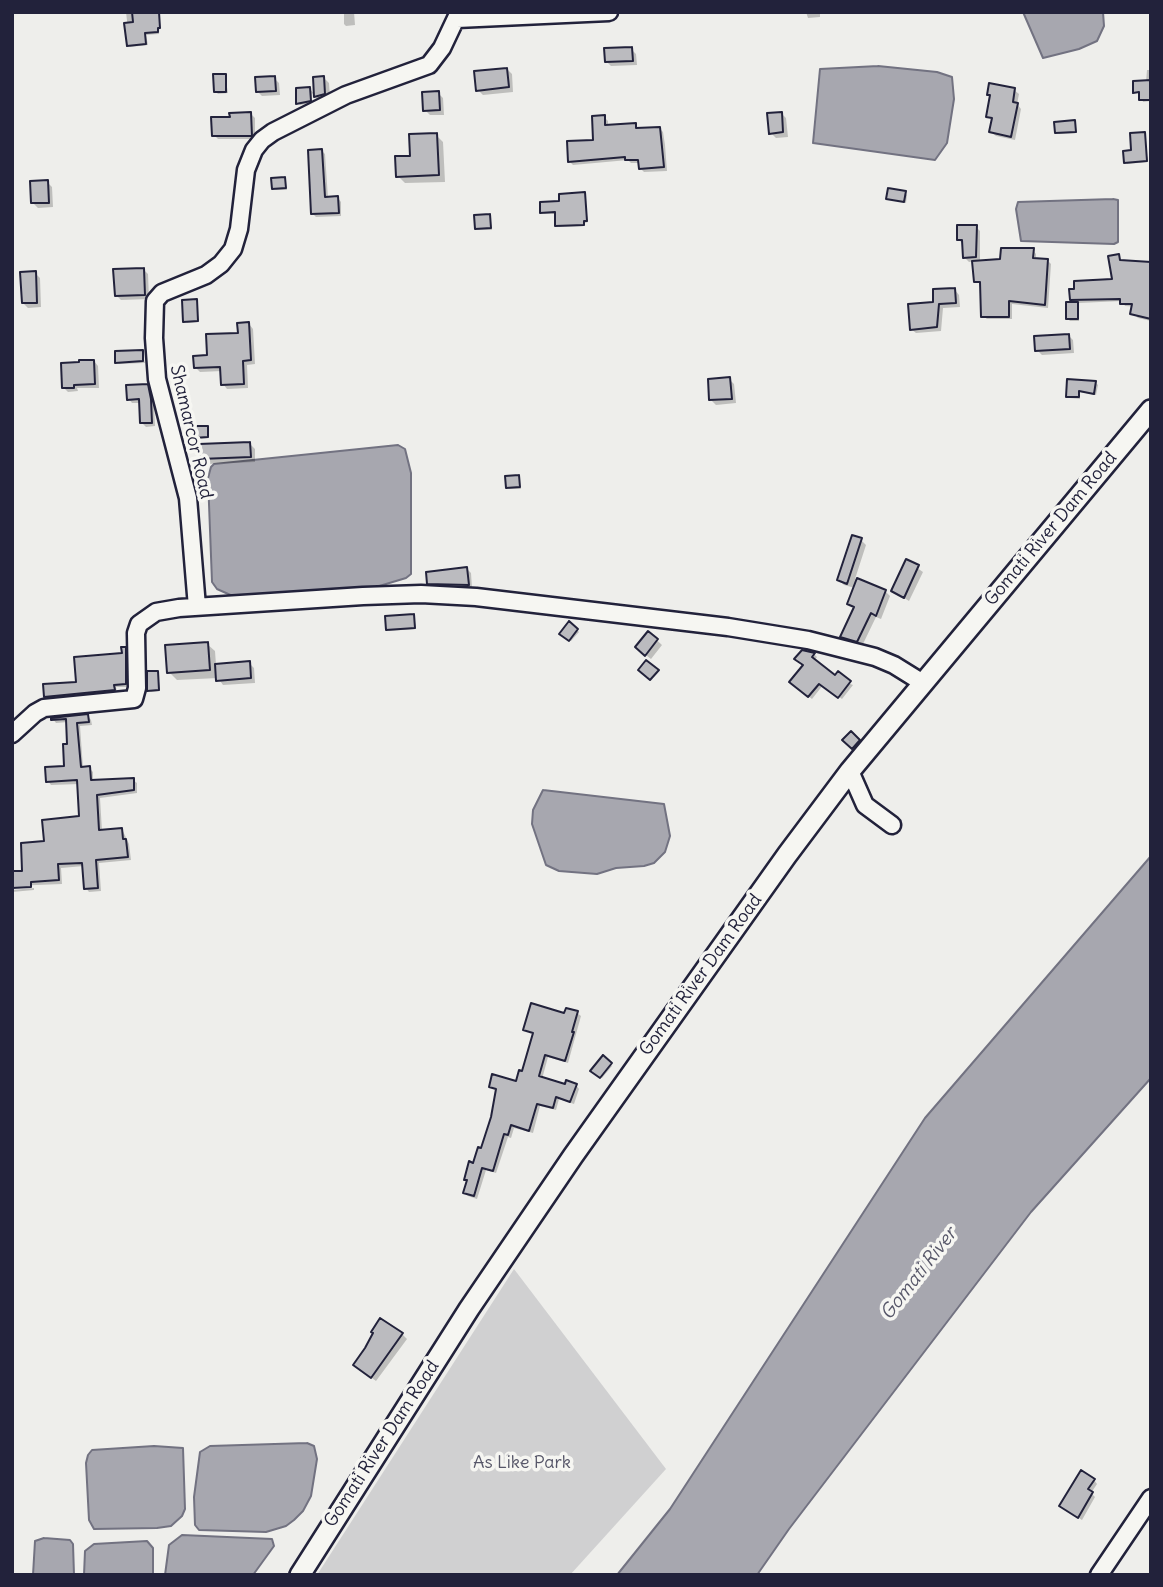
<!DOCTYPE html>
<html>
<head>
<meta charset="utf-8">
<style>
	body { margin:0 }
	#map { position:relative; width:1163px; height:1587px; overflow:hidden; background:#eeeeeb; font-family:Delius,sans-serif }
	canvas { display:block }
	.frame { position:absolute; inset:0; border:14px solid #22223b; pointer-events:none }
</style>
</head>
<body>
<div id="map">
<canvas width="1163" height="1587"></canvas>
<div class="frame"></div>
</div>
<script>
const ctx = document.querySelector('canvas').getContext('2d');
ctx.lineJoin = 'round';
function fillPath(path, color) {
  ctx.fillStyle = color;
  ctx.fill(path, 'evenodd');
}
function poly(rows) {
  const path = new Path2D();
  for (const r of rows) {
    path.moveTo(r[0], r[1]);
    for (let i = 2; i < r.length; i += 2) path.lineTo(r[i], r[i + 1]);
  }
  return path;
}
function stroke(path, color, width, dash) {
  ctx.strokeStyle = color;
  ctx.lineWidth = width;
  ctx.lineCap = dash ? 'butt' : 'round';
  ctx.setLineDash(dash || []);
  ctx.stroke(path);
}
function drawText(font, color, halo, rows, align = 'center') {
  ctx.font = font + ' Delius,sans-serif';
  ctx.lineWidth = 7;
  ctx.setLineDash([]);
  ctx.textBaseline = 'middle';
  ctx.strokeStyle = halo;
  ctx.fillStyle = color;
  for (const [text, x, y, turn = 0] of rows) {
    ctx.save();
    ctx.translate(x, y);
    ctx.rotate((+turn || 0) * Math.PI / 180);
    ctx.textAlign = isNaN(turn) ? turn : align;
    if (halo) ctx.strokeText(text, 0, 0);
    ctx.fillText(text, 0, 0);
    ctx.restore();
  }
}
const green = poly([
	[514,1269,666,1469,570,1575,317,1575]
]);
const water = poly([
	[1023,12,1103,12,1104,26,1097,41,1079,49,1043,58,1023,12],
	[878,66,937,72,952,77,954,99,947,143,935,160,813,143,820,69,878,66],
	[1113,199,1118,200,1118,242,1114,244,1021,241,1016,209,1018,202,1113,199],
	[398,445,405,449,411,473,411,574,406,578,376,587,333,594,235,597,217,589,212,582,208,478,211,467,214,464,398,445],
	[543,790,664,804,670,836,665,852,654,863,644,866,616,868,597,874,559,871,546,865,532,824,533,810,543,790],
	[1151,856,1151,1078,1031,1212,789,1529,757,1575,617,1575,670,1509,925,1118,1151,856],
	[307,1443,314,1446,317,1459,311,1496,303,1511,294,1520,286,1526,266,1532,199,1530,195,1525,194,1497,200,1452,210,1446,307,1443],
	[154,1446,183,1448,185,1509,182,1516,171,1526,157,1528,94,1529,89,1520,86,1463,88,1455,92,1450,154,1446],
	[182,1535,272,1539,274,1546,253,1575,165,1575,169,1545,182,1535],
	[44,1538,70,1540,73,1544,74,1575,33,1575,35,1541,44,1538],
	[147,1541,153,1548,153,1575,84,1575,85,1551,94,1544,147,1541]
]);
const shadow = poly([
	[126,12,160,12,159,34,146,35,148,45,130,47],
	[344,12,354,12,355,25,346,26,344,24],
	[806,12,820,12,820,17,808,18],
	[631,49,636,54,637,65,611,66,606,61],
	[507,69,512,74,513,92,483,95,478,90],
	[1147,70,1151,70,1151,101,1143,102,1141,94,1135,92,1146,82],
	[225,75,228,93,218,94,216,92],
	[274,78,279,83,280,95,262,96,257,91],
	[324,78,329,83,330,98,320,101,312,93,312,103,300,105,298,103,310,89,315,95],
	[1014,90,1019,94,1017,104,1021,109,1015,140,996,136,991,132,993,121,988,116,992,97,989,94],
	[438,93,443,98,444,115,430,115,425,110],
	[250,113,255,118,255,139,218,139,214,135,231,118],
	[781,113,786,118,788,137,776,138,771,133],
	[604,117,608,121,608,127,635,125,639,129,659,128,663,132,665,145,667,171,644,172,640,168,640,163,631,163,628,160,573,165,569,161,595,142],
	[1074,122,1077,133,1059,134,1057,132],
	[1144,133,1148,162,1127,164,1125,162],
	[436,135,443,142,445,182,405,183,398,176,412,158],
	[322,151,325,154,328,198,338,198,341,202,341,216,316,217,313,214],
	[284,179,287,190,276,190,274,188],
	[47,182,52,187,53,207,38,208,33,203],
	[905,193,907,195,906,203,888,199],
	[584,194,588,222,585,223,585,226,559,227,557,214,544,214,542,212],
	[490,216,492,230,478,230,476,228],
	[976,227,980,231,980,263,1002,261,1033,250,1036,254,1036,260,1047,260,1051,264,1048,308,1012,304,1012,319,987,319,983,316,982,285,976,281,974,261,969,262,965,258,962,243,958,239],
	[1118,255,1122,262,1151,286,1151,321,1138,318,1135,315,1139,307,1125,306,1122,301,1079,303,1079,321,1070,321,1068,319,1075,303,1072,300,1114,281],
	[143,269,148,274,149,299,121,300,116,295],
	[35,273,40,278,41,307,28,308,23,303],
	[955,290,959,295,960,307,943,308,941,331,916,333,911,329,935,304],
	[196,301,199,322,187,323,185,321],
	[249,324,253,329,255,364,247,365,248,388,227,389,223,384,222,371,200,372,196,368,240,334],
	[1068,335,1073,340,1074,353,1042,355,1037,350],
	[142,352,145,363,119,364,117,362],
	[94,361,98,366,99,388,77,388,78,391,68,392,64,388],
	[729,379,734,384,736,403,716,405,711,400],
	[1068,381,1096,383,1098,385,1096,395,1080,392,1080,399,1070,398,1068,396],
	[147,386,151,390,154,404,155,426,146,427,142,423,141,403,132,403,129,399],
	[207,427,209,438,197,439,195,437],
	[250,444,255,449,255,462,206,464,201,459],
	[518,477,521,489,509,489,507,487],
	[861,540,866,545,855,579,885,591,890,596,881,619,876,617,862,646,847,642,842,637,855,610,849,604,855,588,844,585,839,580],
	[907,561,923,572,909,601,893,591],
	[467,569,471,573,472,588,433,587,429,583],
	[414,615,416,629,389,631,388,629],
	[570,624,579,632,571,641,562,633],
	[649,633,662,645,651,659,642,652],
	[207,644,215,651,216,665,249,663,254,668,255,683,223,685,218,678,177,680,169,672],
	[125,649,128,652,129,687,116,687,117,693,49,700,45,697,78,684,124,655],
	[802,652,814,654,817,657,814,661,835,678,853,685,842,699,823,685,812,699,791,682,805,666],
	[158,672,160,691,151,692,149,690],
	[88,716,91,720,92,725,80,726,83,768,89,768,93,772,93,782,133,780,137,783,137,793,100,798,102,831,122,829,129,844,131,860,99,863,101,891,89,892,86,888,84,866,61,868,62,884,12,886,46,843,81,818,79,784,51,785,48,781,66,768,69,745,68,722,56,723,53,719],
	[34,888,34,890,12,892,12,890],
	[577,1013,581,1016,568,1063,548,1057,542,1079,566,1086,576,1085,579,1089,574,1104,559,1099,556,1110,540,1106,533,1133,514,1128,511,1138,508,1137,496,1173,486,1170,477,1199,468,1196,465,1193,468,1182,466,1179,482,1150,498,1091,491,1087,517,1083,523,1073,534,1034,525,1029],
	[603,1058,612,1066,602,1078,593,1070],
	[402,1334,407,1339,376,1381,360,1369],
	[1094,1480,1097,1484,1091,1493,1095,1497,1082,1520,1065,1509]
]);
const building = poly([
	[132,12,159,12,160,28,158,28,158,32,145,33,146,44,127,46,124,23,133,22,132,12],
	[632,47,633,61,605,62,604,48,632,47],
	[507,68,509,87,476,91,474,71,507,68],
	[213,74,226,74,226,92,214,92,213,74],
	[275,76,276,91,256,92,255,77,275,76],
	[324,76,325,94,314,97,313,77,324,76],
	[1151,80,1151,100,1139,100,1139,92,1133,93,1133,81,1151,80],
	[989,83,1015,88,1013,102,1018,103,1011,137,989,132,992,118,986,117,990,95,987,95,989,83],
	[310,87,311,101,296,104,296,88,310,87],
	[439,91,440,110,423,111,422,92,439,91],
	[251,112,252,136,212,136,211,117,230,117,229,113,251,112],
	[782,112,783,132,769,134,767,113,782,112],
	[605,115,605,125,636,123,636,128,660,127,664,167,639,169,638,160,625,160,625,157,568,162,567,141,593,140,592,116,605,115],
	[1075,120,1076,132,1055,133,1054,122,1075,120],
	[1145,132,1147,161,1124,163,1123,151,1131,150,1130,133,1145,132],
	[437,133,439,175,396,177,395,156,410,156,409,134,437,133],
	[322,149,325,197,338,196,339,213,311,214,308,150,322,149],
	[285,177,286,188,272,189,271,178,285,177],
	[48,180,49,203,31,203,30,181,48,180],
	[888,188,906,191,904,202,886,199,888,188],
	[585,192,587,221,584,221,584,225,555,226,555,212,540,213,540,202,559,201,559,194,585,192],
	[490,214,491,228,475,229,474,215,490,214],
	[957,225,977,225,976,257,963,258,962,240,957,240,957,225],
	[1001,248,1034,248,1033,258,1048,259,1045,305,1009,301,1009,317,981,317,980,282,974,282,972,261,1000,259,1001,248],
	[1119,254,1120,260,1151,262,1151,319,1130,314,1132,304,1120,304,1120,299,1070,300,1069,289,1074,289,1074,281,1112,279,1108,256,1119,254],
	[144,268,145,295,115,296,113,269,144,268],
	[36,271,37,303,22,303,20,272,36,271],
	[955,288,956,303,939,304,937,327,910,330,908,304,933,302,933,289,955,288],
	[197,299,198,321,183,322,182,300,197,299],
	[1066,302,1078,302,1078,319,1066,319,1066,302],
	[249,322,251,360,243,361,244,384,221,385,220,367,194,368,193,356,207,355,206,334,238,333,237,323,249,322],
	[1069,334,1070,349,1035,351,1034,336,1069,334],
	[143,350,143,361,115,363,115,351,143,350],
	[79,360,94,360,95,384,74,385,74,388,62,388,61,363,79,362,79,360],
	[730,377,732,399,709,400,708,379,730,377],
	[1067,379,1096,381,1094,394,1079,391,1079,397,1066,397,1067,379],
	[148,384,151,399,152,423,140,423,139,399,127,400,126,385,148,384],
	[192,426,208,426,208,437,193,438,192,426],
	[250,442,251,457,200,459,199,444,250,442],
	[519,475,520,487,506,488,505,476,519,475],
	[852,535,862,538,847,584,837,580,852,535],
	[906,559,919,565,904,598,891,591,906,559],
	[467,567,469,585,427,584,426,572,467,567],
	[857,578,886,590,876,616,871,613,857,642,840,637,854,607,847,604,857,578],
	[414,614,415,628,386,630,385,616,414,614],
	[569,621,578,629,569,641,559,634,569,621],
	[648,631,658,639,645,656,635,647,648,631],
	[208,642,210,670,167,673,165,645,208,642],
	[121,647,126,647,126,684,114,685,115,690,44,697,43,684,76,682,74,657,122,653,121,647],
	[802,650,815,653,812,657,835,675,838,671,851,681,838,698,819,684,808,697,789,682,803,665,794,659,802,650],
	[646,660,659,670,650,680,638,670,646,660],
	[250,661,251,678,216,681,215,664,250,661],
	[147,671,158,671,159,690,147,691,147,671],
	[88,714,89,722,77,723,81,767,90,766,91,780,134,778,134,790,97,795,99,830,122,828,123,839,126,839,128,857,96,860,98,888,84,889,82,863,58,864,59,880,31,882,31,887,12,888,12,871,22,871,21,843,44,841,42,820,79,816,77,780,46,782,45,767,64,766,63,744,67,744,66,719,51,720,51,718,88,714],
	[851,731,860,740,852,749,842,740,851,731],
	[531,1003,564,1013,566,1008,578,1011,572,1032,574,1032,565,1061,545,1055,539,1076,565,1084,566,1080,577,1084,570,1102,556,1097,553,1108,537,1104,529,1131,511,1125,508,1135,504,1134,493,1171,482,1168,474,1196,463,1193,467,1180,464,1180,469,1161,473,1163,478,1147,481,1148,491,1117,496,1089,489,1087,492,1074,516,1081,519,1070,522,1071,533,1033,523,1030,531,1003],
	[603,1055,612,1063,600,1078,590,1071,603,1055],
	[380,1318,403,1333,371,1378,353,1365,365,1348,373,1333,371,1332,380,1318],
	[1081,1470,1095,1479,1088,1489,1093,1492,1078,1518,1059,1506,1081,1470]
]);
const minor = poly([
	[457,19,609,12],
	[197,607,188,498,157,379,154,338,155,301,162,293,206,275,221,264,233,249,239,229,246,170,254,150,262,140,273,132,346,95,429,65,442,48,459,12],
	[12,734,35,713,44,708,134,699,137,688,136,633,139,624,156,612,179,608,363,596,421,594,476,597,728,627,808,640,875,657,894,665,923,683],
	[850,771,865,805,892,825],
	[1099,1575,1151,1498]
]);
const major = poly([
	[300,1575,469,1309,573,1156,787,855,850,771,1151,410]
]);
const streetNames = [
	["Shamarcor Road",191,432,77],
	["Gomati River Dam Road",1051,529,-50],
	["Gomati River Dam Road",701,975,-54],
	["Gomati River Dam Road",382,1444,-57]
];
const parkNames = [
	["As Like Park",522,1463]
];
const waterNames = [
	["Gomati River",919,1274,-52]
];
fillPath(green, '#d0d0d1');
fillPath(water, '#a7a7af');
stroke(water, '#727281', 2);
fillPath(shadow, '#0003');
fillPath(building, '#bbbbbf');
stroke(building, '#22223b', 2);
stroke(minor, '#22223b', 21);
stroke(major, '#22223b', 24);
stroke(minor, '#f6f6f2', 16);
stroke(major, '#f6f6f2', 19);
drawText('18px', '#22223b', '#f6f6f2', streetNames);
drawText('18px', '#565668', '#f6f6f2', parkNames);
drawText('italic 19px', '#575769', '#f6f6f2', waterNames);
</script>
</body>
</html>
